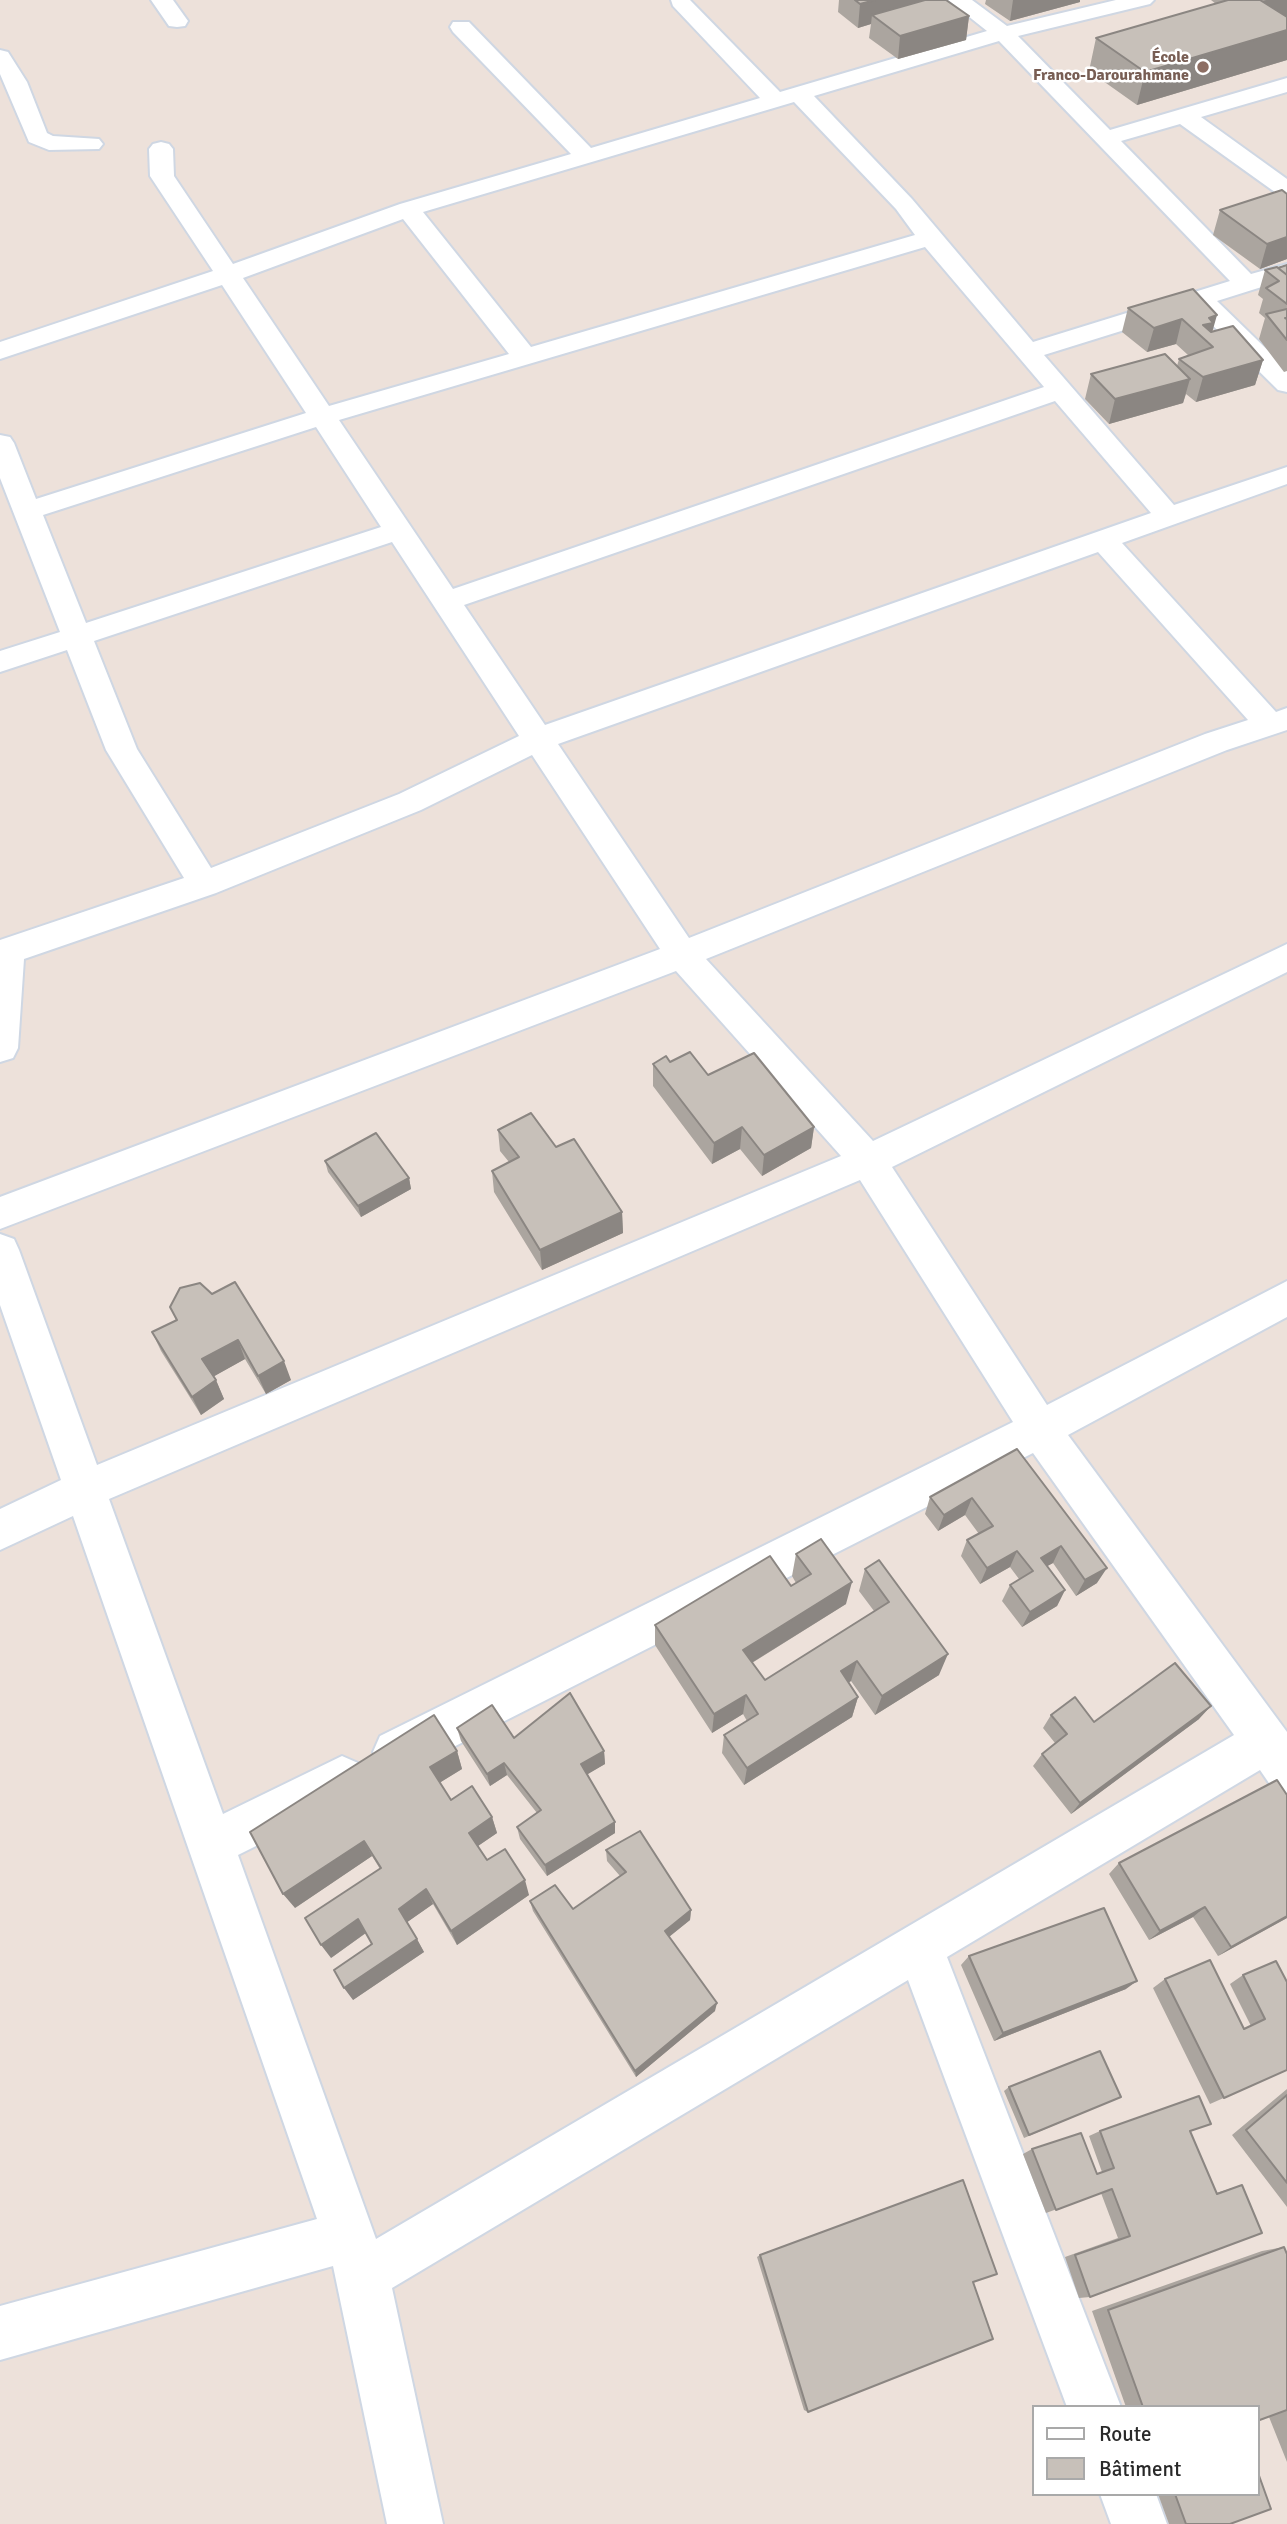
<!DOCTYPE html>
<html>
<head>
<meta charset="utf-8">
<style>
	body { margin:0 }
	#map { position:relative; width:1287px; height:2524px; overflow:hidden; background:#ede1da; font-family:Signika,sans-serif }
	canvas { display:block }
	.legend { position:absolute; left:1032px; top:2405px; width:228px; height:91px; box-sizing:border-box; background:#fff; border:2px solid #a9a9a9; margin:0; padding:9px 12px; list-style:none; font-size:21px; color:#292929 }
	.legend li { display:flex; align-items:center; gap:14px; height:35px }
	.legend b { width:35px; border:2px solid #a9a9a9 }
</style>
</head>
<body>
<div id="map">
<canvas width="1287" height="2524"></canvas>
<ul class="legend">
<li><b style="height:9px;background:#fff"></b>Route</li>
<li><b style="height:19px;background:#c7c0b9"></b>Bâtiment</li>
</ul>
</div>
<script>
const ctx = document.querySelector('canvas').getContext('2d');
ctx.lineJoin = 'round';
function poly(rows) {
  const path = new Path2D();
  for (const r of rows) {
    path.moveTo(r[0], r[1]);
    for (let i = 2; i < r.length; i += 2) path.lineTo(r[i], r[i + 1]);
  }
  return path;
}
function stroke(path, color, width, dash) {
  ctx.strokeStyle = color;
  ctx.lineWidth = width;
  ctx.lineCap = dash ? 'butt' : 'round';
  ctx.setLineDash(dash || []);
  ctx.stroke(path);
}
function fillPath(path, color) {
  ctx.fillStyle = color;
  ctx.fill(path, 'evenodd');
}
function drawText(font, color, halo, rows, align = 'center') {
  ctx.font = font + ' Signika,sans-serif';
  ctx.lineWidth = 5;
  ctx.setLineDash([]);
  ctx.textBaseline = 'middle';
  ctx.strokeStyle = halo;
  ctx.fillStyle = color;
  for (const [text, x, y, turn = 0] of rows) {
    ctx.save();
    ctx.translate(x, y);
    ctx.rotate((+turn || 0) * Math.PI / 180);
    ctx.textAlign = isNaN(turn) ? turn : align;
    if (halo) ctx.strokeText(text, 0, 0);
    ctx.fillText(text, 0, 0);
    ctx.restore();
  }
}
const street = poly([
	[151,0,173,0,188,21,185,26,177,27,169,26,151,0],
	[671,0,690,0,780,92,987,31,948,0,972,0,1007,26,1116,0,1154,0,1150,4,1018,36,1110,130,1287,78,1287,92,1201,117,1287,179,1287,197,1279,195,1180,124,1121,141,1251,274,1287,264,1287,279,1217,301,1287,369,1287,392,1278,390,1195,308,1044,355,1174,505,1287,467,1287,484,1122,543,1276,712,1287,708,1287,730,1227,750,706,959,873,1141,1287,944,1287,972,892,1167,1047,1405,1287,1281,1287,1317,1068,1435,1287,1732,1287,1793,1271,1786,1260,1770,947,1957,1121,2407,1067,2407,908,1980,392,2288,443,2524,387,2524,333,2266,0,2360,0,2306,317,2219,73,1516,0,1550,0,1509,61,1480,0,1305,0,1234,14,1239,19,1250,97,1465,841,1156,676,971,0,1229,0,1197,660,949,532,755,421,810,216,893,24,959,18,1048,13,1058,0,1062,0,940,184,878,106,750,67,650,0,672,0,651,60,632,0,478,0,435,10,437,14,443,36,499,306,413,222,285,0,359,0,342,213,271,150,176,149,149,153,144,161,142,169,144,173,149,174,176,233,264,400,204,571,154,453,32,450,27,453,22,469,22,591,148,760,98,673,6,671,0],
	[999,41,1230,281,1033,342,912,199,814,96,999,41],
	[794,102,896,209,915,235,531,347,423,212,794,102],
	[403,219,509,354,329,406,243,278,403,219],
	[925,247,1044,387,453,589,339,420,925,247],
	[1055,401,1151,513,545,725,464,605,1055,401],
	[316,427,381,527,86,623,43,515,316,427],
	[392,542,519,736,399,794,211,868,137,749,94,641,392,542],
	[1098,552,1248,720,1205,734,689,938,558,744,1098,552],
	[860,1180,1013,1422,380,1736,373,1752,380,1768,396,1775,412,1768,1033,1453,1234,1735,376,2239,238,1855,358,1795,365,1779,358,1763,342,1756,223,1814,109,1499,860,1180],
	[0,50,8,52,27,82,47,133,53,136,99,139,103,144,99,149,49,150,29,142,0,74,0,50],
	[1100,2494,1156,2494,1167,2524,1111,2524,1100,2494]
]);
const wall = poly([
	[839,0,946,0,969,16,966,40,898,59,869,38,871,24,858,28,838,12],
	[986,0,1080,0,1080,2,1010,21,985,4],
	[1211,0,1287,0,1287,16,1286,16,1287,17,1287,60,1137,105,1089,71,1096,38,1216,4],
	[1287,194,1287,259,1260,269,1213,235,1220,210],
	[1287,265,1287,371,1284,372,1259,339,1265,318,1259,313,1263,299,1258,295,1265,270],
	[1193,289,1212,331,1263,360,1255,385,1196,402,1186,394,1183,403,1109,424,1085,399,1091,374,1177,366,1179,359,1188,355,1176,344,1147,352,1122,332,1128,308],
	[670,1062,814,1127,811,1148,762,1176,740,1149,712,1164,653,1086,653,1064],
	[498,1130,556,1147,622,1212,623,1233,542,1270,494,1192,492,1171,509,1162,500,1151],
	[325,1161,409,1178,411,1189,361,1217,328,1172],
	[180,1288,291,1380,266,1394,245,1359,214,1376,224,1399,201,1415,161,1351,152,1332,176,1320,170,1307],
	[1017,1449,1097,1583,1076,1596,1053,1563,1047,1566,1065,1590,1057,1606,1022,1627,1002,1601,1010,1585,1019,1579,1010,1567,980,1584,961,1556,967,1540,979,1534,965,1515,938,1531,925,1514,930,1497],
	[796,1554,846,1604,752,1663,765,1680,874,1611,859,1591,865,1569,879,1560,939,1675,875,1715,851,1681,848,1683,858,1697,852,1717,744,1785,722,1753,724,1735,747,1721,743,1714,712,1733,655,1645,655,1625,791,1586,796,1583,792,1576],
	[1051,1715,1094,1722,1199,1719,1071,1814,1033,1766,1042,1754,1055,1743,1043,1728],
	[457,1728,604,1751,605,1764,587,1774,615,1822,615,1833,547,1876,520,1839,517,1827,537,1813,507,1775,490,1786,461,1741],
	[457,1751,462,1769,439,1783,451,1800,492,1817,497,1833,478,1846,487,1860,529,1895,457,1945,433,1904,407,1922,424,1952,353,2000,372,1944,366,1933,331,1958,380,1869,372,1856,295,1908],
	[606,1850,691,1910,690,1920,669,1937,715,2011,636,2077,533,1911,530,1901,573,1909,620,1876,607,1861],
	[1119,1863,1287,1918,1218,1956,1193,1917,1149,1940,1109,1874],
	[969,1956,1126,1989,994,2041,961,1965],
	[1276,1961,1287,2070,1210,2104,1153,1988,1165,1979,1244,2029,1251,2026,1230,1984,1243,1975],
	[1009,2087,1121,2097,1024,2138,1004,2091],
	[1287,2089,1287,2207,1232,2135],
	[1100,2131,1190,2132,1216,2193,1242,2185,1090,2297,1079,2298,1065,2257,1118,2238,1101,2193,1046,2213,1023,2154,1032,2149,1097,2174,1102,2172,1089,2136],
	[1284,2247,1287,2254,1287,2462,1269,2417,1257,2407,1126,2407,1092,2311,1262,2251],
	[760,2255,973,2282,808,2412,804,2410,757,2257],
	[1158,2494,1257,2494,1230,2524,1169,2524]
]);
const shadedWall = poly([
	[875,0,934,0,872,15,871,24,858,28,860,4],
	[1013,0,1080,0,1080,2,1010,21],
	[1266,0,1287,0,1287,16,1250,26,1256,3],
	[969,16,966,40,898,59,900,36],
	[1287,30,1287,60,1137,105,1145,72],
	[1287,237,1287,259,1260,269,1267,244],
	[1217,315,1210,340,1203,325,1209,318],
	[1182,319,1176,344,1147,352,1154,328],
	[1263,360,1255,385,1196,402,1203,377],
	[1190,379,1183,403,1109,424,1115,399],
	[742,1127,740,1149,712,1164,714,1143],
	[814,1127,811,1148,762,1176,764,1155],
	[409,1178,411,1189,361,1217,358,1206],
	[622,1212,623,1233,542,1270,540,1250],
	[238,1340,245,1359,211,1378,202,1359],
	[284,1361,291,1380,266,1394,258,1376],
	[216,1380,224,1399,201,1415,192,1397],
	[972,1498,965,1515,938,1531,944,1515],
	[1061,1546,1053,1563,1033,1574,1041,1558],
	[1017,1551,1010,1567,980,1584,987,1568],
	[1107,1568,1097,1583,1076,1596,1085,1580],
	[852,1582,846,1604,740,1670,743,1650],
	[1065,1590,1057,1606,1022,1627,1030,1612],
	[948,1654,939,1675,875,1715,882,1696],
	[857,1661,851,1681,835,1691,841,1671],
	[746,1695,743,1714,712,1733,714,1714],
	[858,1697,852,1717,744,1785,747,1768],
	[1211,1706,1199,1719,1071,1814,1080,1803],
	[457,1751,462,1769,436,1785,430,1767],
	[604,1751,605,1764,583,1777,581,1764],
	[504,1763,507,1775,490,1786,487,1774],
	[492,1817,497,1833,475,1848,469,1833],
	[615,1822,615,1833,547,1876,545,1865],
	[364,1841,372,1856,295,1908,283,1894],
	[525,1880,529,1895,457,1945,451,1931],
	[426,1889,433,1904,406,1923,399,1909],
	[1205,1907,1193,1917,1149,1940,1160,1931],
	[691,1910,690,1920,665,1940,665,1931],
	[1287,1916,1287,1918,1218,1956,1231,1947],
	[358,1919,367,1932,331,1958,321,1945],
	[417,1939,424,1952,353,2000,344,1988],
	[1137,1981,1126,1989,994,2041,1003,2033],
	[717,2003,715,2011,636,2077,635,2071]
]);
const building = poly([
	[855,0,875,0,860,4,855,0],
	[925,0,946,0,969,16,900,36,872,15,925,0],
	[1228,0,1260,0,1287,17,1287,30,1145,72,1096,38,1228,0],
	[1282,190,1287,194,1287,237,1267,244,1220,210,1282,190],
	[1287,265,1287,275,1278,268,1287,265],
	[1277,267,1287,275,1287,304,1266,288,1279,281,1265,270,1277,267],
	[1193,289,1217,315,1209,318,1213,323,1203,325,1211,332,1233,326,1263,360,1203,377,1179,359,1213,347,1182,319,1154,328,1128,308,1193,289],
	[1287,309,1287,318,1285,318,1287,319,1287,340,1266,314,1287,309],
	[1165,354,1190,379,1115,399,1091,374,1165,354],
	[690,1052,708,1075,754,1053,814,1127,764,1155,742,1127,714,1143,653,1064,666,1056,670,1062,690,1052],
	[531,1113,556,1147,574,1139,622,1212,540,1250,492,1171,519,1157,498,1130,531,1113],
	[376,1133,409,1178,358,1206,325,1161,376,1133],
	[235,1282,284,1361,258,1376,238,1340,202,1359,216,1380,192,1397,152,1332,177,1320,170,1307,180,1288,200,1283,212,1294,235,1282],
	[1017,1449,1107,1568,1085,1580,1061,1546,1041,1558,1065,1590,1030,1612,1010,1585,1033,1571,1017,1551,987,1568,967,1540,993,1526,972,1498,944,1515,930,1497,1017,1449],
	[821,1539,852,1582,743,1650,765,1680,889,1602,865,1569,879,1560,948,1654,882,1696,857,1661,841,1671,858,1697,747,1768,724,1735,758,1714,746,1695,714,1714,655,1625,770,1556,791,1586,811,1574,796,1554,821,1539],
	[1175,1663,1211,1706,1080,1803,1042,1754,1067,1734,1051,1715,1075,1697,1094,1722,1175,1663],
	[570,1693,604,1751,581,1764,615,1822,545,1865,517,1827,541,1810,504,1763,487,1774,457,1728,492,1705,514,1738,570,1693],
	[434,1715,457,1751,430,1767,451,1800,472,1786,492,1817,469,1833,487,1860,505,1849,525,1880,451,1931,426,1889,399,1909,417,1939,344,1988,334,1970,372,1944,358,1919,321,1945,305,1918,381,1868,364,1841,283,1894,250,1832,434,1715],
	[1277,1780,1287,1795,1287,1916,1231,1947,1205,1907,1160,1931,1119,1863,1277,1780],
	[640,1831,691,1910,665,1931,717,2003,635,2071,530,1901,555,1885,573,1909,626,1872,606,1850,640,1831],
	[1104,1908,1137,1981,1003,2033,969,1956,1104,1908],
	[1210,1960,1244,2029,1265,2019,1243,1975,1276,1961,1287,1982,1287,2070,1224,2098,1165,1979,1210,1960],
	[1100,2051,1121,2097,1029,2135,1009,2087,1100,2051],
	[1287,2095,1287,2183,1246,2130,1287,2095],
	[1199,2096,1211,2124,1190,2131,1217,2194,1242,2185,1262,2233,1090,2297,1075,2255,1130,2236,1112,2189,1056,2210,1032,2149,1081,2133,1097,2174,1114,2168,1100,2131,1199,2096],
	[963,2180,997,2274,973,2282,993,2339,808,2412,760,2255,963,2180],
	[1284,2247,1287,2254,1287,2410,1257,2421,1257,2407,1143,2407,1108,2310,1284,2247],
	[1257,2470,1271,2509,1230,2524,1186,2524,1175,2494,1257,2494,1257,2470]
]);
const markers = [
	[1203,67,7,"#8d6e63"]
];
const farEducationnames = [
	["École",1189,58],
	["Franco-Darourahmane",1189,76]
];
stroke(street, '#cfd7e3', 4);
fillPath(street, '#fff');
fillPath(wall, '#aba59f');
fillPath(shadedWall, '#8b8682');
fillPath(building, '#c7c0b9');
stroke(building, '#8b8682', 2);
for (const [x, y, r, color] of markers) {
  const dot = new Path2D();
  dot.arc(x, y, r, 0, 2 * Math.PI);
  ctx.fillStyle = color;
  ctx.fill(dot);
  stroke(dot, '#fff', 2.5);
}
drawText('bold 16px', '#785e54', '#fff', farEducationnames, 'right');
</script>
</body>
</html>
